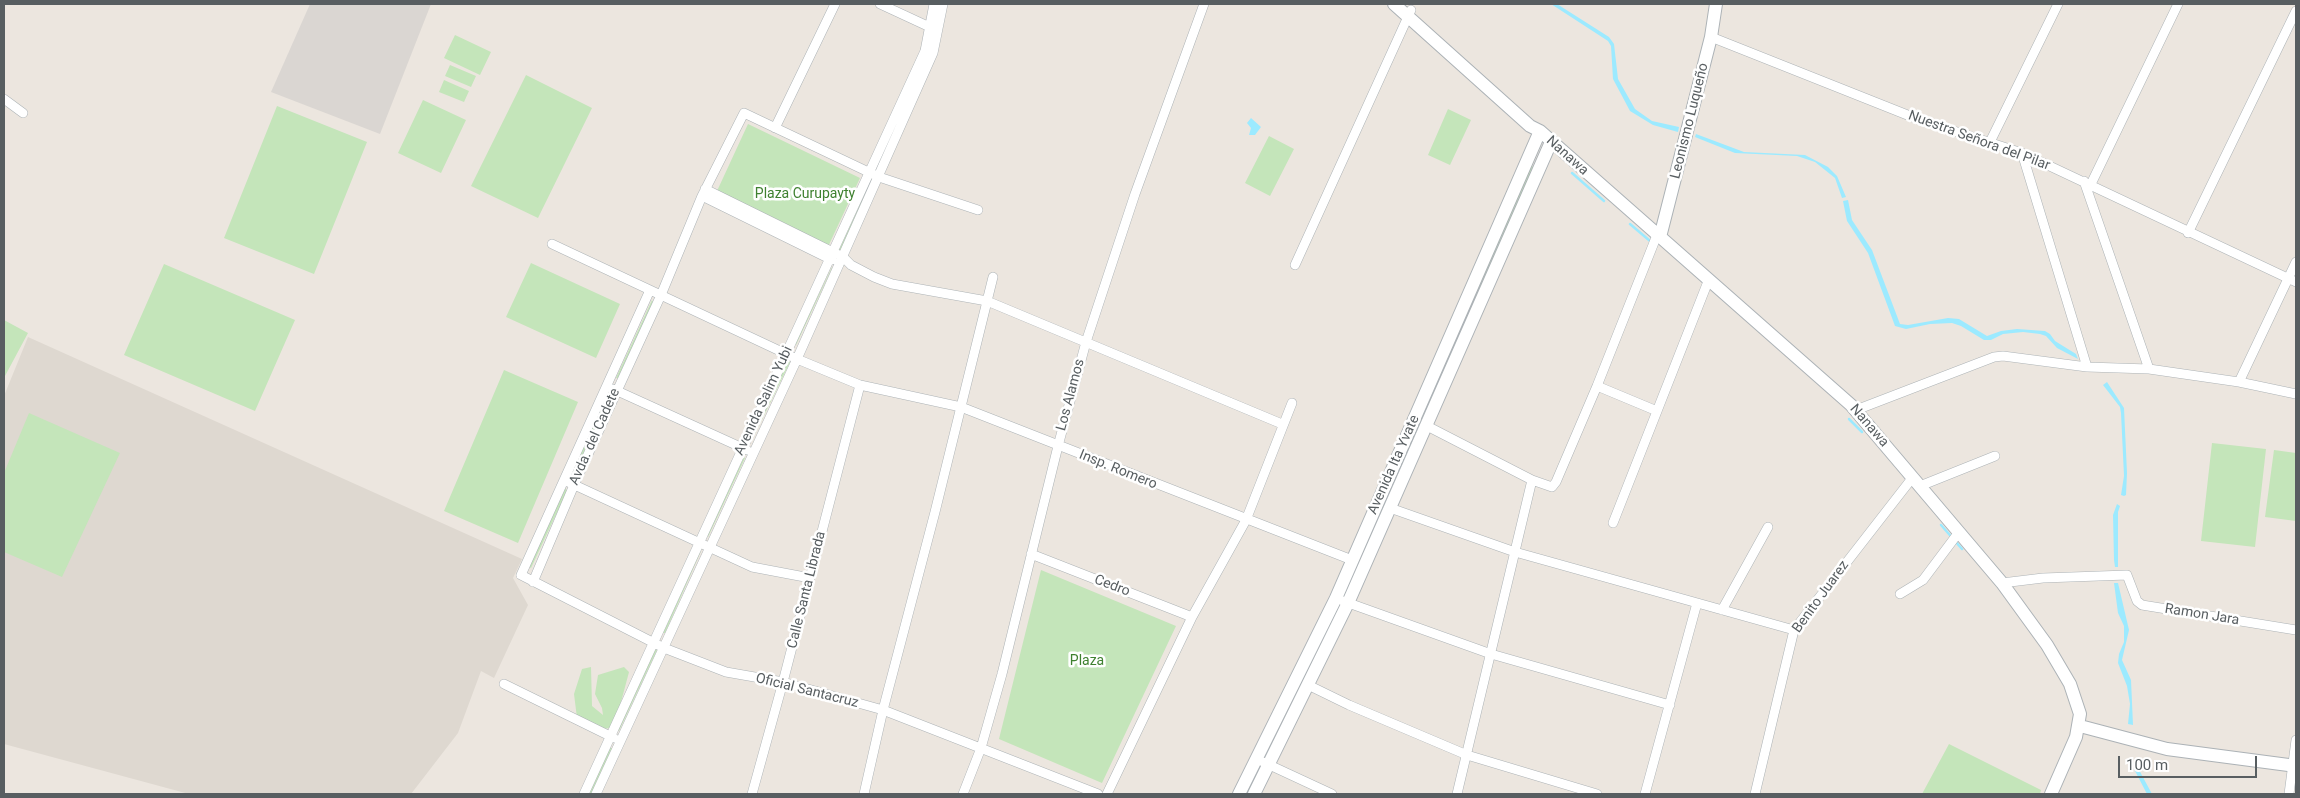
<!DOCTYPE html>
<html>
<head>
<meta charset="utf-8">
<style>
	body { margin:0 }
	#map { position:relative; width:2300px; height:798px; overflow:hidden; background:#ece6df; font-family:Roboto,sans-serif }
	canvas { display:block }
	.frame { position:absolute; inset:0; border:5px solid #585e61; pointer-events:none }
	.scale { position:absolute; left:2118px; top:756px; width:139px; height:22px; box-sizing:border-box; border:2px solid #585e61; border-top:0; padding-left:6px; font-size:15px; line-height:18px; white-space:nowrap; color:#585e61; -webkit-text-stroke:4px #fff; paint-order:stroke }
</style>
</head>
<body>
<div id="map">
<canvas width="2300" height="798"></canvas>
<div class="frame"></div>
<div class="scale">100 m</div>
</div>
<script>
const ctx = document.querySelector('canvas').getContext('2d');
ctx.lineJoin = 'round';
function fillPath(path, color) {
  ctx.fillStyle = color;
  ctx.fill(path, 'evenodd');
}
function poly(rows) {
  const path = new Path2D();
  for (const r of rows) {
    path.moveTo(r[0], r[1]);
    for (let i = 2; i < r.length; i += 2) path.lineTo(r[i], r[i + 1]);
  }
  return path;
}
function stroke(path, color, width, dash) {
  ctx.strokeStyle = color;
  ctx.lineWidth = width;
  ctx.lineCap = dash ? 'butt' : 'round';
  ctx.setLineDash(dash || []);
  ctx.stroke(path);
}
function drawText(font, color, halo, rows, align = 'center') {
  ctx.font = font + ' Roboto,sans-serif';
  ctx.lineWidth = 5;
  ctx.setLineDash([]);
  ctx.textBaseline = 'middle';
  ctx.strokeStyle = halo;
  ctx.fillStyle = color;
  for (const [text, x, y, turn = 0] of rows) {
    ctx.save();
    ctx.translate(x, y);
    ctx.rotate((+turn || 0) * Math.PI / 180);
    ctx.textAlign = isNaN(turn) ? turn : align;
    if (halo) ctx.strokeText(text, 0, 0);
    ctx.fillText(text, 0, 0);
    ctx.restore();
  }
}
const industrial = poly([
	[310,4,431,4,380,134,271,92]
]);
const education = poly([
	[28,337,522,559,513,578,528,605,494,678,481,671,458,733,411,794,189,794,4,744,4,396]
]);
const green = poly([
	[455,35,491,52,480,75,444,58],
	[450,65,476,76,471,87,445,76],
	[526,75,592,108,538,218,471,186],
	[444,80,469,91,464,102,439,92],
	[423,100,466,120,441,173,398,153],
	[277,106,367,142,314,274,224,238],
	[1448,109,1471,120,1450,165,1428,155],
	[748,124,860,178,827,249,717,191],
	[1269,136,1294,149,1270,196,1245,183],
	[1531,166,1534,167,1417,432,1415,431],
	[871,180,872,181,840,253,838,252],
	[531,263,620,304,596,358,506,317],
	[164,264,295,320,255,411,124,355],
	[832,267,832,268,796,345,795,344],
	[652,300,653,302,618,378,616,378],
	[4,320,28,333,5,376,4,375],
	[788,361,790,362,752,440,752,439],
	[504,370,578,402,518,543,444,511],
	[607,394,610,396,572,478,570,476],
	[29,413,120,453,62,577,4,552,4,473],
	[2212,443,2266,449,2255,547,2201,541],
	[2274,450,2296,453,2296,521,2265,517],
	[744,457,745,458,708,537,707,535],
	[1403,461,1404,461,1345,593,1401,462],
	[565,488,567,491,531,568,529,567],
	[701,551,665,633,663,633,700,552],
	[1041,570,1176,626,1102,783,999,739],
	[655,649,657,650,619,731,618,730],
	[591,667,592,706,603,715,602,708,595,694,598,675,624,667,629,672,617,717,610,728,602,729,577,718,574,694,582,669],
	[1949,744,2041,790,2040,794,1922,794],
	[610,748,612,748,591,794,589,794]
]);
const water = poly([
	[1551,4,1557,4,1609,37,1614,44,1618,79,1635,109,1652,121,1679,127,1678,132,1653,125,1630,111,1613,79,1611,46,1608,41],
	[1251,118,1261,127,1255,135,1249,135,1251,128,1247,123],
	[1696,134,1744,152,1805,155,1828,167,1837,176,1846,197,1842,198,1835,178,1815,162,1797,156,1735,153,1695,137],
	[1848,200,1852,220,1872,250,1900,324,1908,325,1948,318,1959,319,1987,336,2001,331,2017,329,2045,331,2050,334,2055,341,2076,354,2078,359,2057,348,2046,336,2040,334,2023,332,2003,334,1991,340,1984,340,1961,326,1952,323,1930,324,1906,329,1895,326,1868,253,1847,221,1843,201],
	[2107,382,2124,408,2127,473,2126,495,2124,496,2121,495,2124,476,2121,413,2120,407,2103,385],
	[2117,504,2120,506,2118,512,2118,567,2115,567,2114,560,2113,515],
	[2114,583,2118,583,2129,630,2122,660,2131,680,2133,725,2128,724,2130,704,2127,686,2118,663,2119,654,2124,642,2124,626,2118,613],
	[2138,768,2152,794,2147,794,2134,769]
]);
const stream = poly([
	[1572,173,1604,201],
	[1630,224,1650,241],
	[1849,419,1862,432],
	[1941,525,1962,549]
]);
const street = poly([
	[880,4,934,29],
	[1711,37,1920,120,2022,153,2296,282],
	[4,99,23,113],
	[775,128,835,4],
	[1990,142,2058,4],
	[2022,153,2087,367],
	[2084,181,2149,369],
	[2091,184,2178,4],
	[705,189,843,257,851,265,874,277,892,284,987,301,1282,424],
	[702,196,832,260],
	[2188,233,2296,11],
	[552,244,797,359,860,385,961,407,1352,560],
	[1295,265,1411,10],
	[650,290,521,575,664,648,726,672,783,682,883,710,1098,794],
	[2239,382,2296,262],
	[1597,386,1657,411],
	[613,389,747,450],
	[1856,410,1994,357,2003,356,2087,367,2149,369,2239,382,2296,394],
	[1427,426,1532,480,1552,487,1556,482,1597,386,1657,235],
	[568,482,752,567,810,578],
	[1920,486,1995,456],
	[1390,508,1515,552,1794,630],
	[1613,523,1709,279],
	[1031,554,1192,617],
	[533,582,574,485,661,295,702,196,744,113,879,177,978,210],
	[2002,583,2043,578,2127,575,2137,601,2142,605,2296,630],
	[1900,594,1923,580,1959,532],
	[1343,601,1491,654,1670,705],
	[1722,610,1768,527],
	[504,684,614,738],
	[1308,685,1349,705,1467,755,1597,794],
	[1263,762,1332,794],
	[584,794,925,51,934,4],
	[596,794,797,359,933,53,943,4],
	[752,794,783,682,860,385],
	[864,794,883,710,935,512,993,277],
	[963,794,981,748,1002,674,1058,446,1086,342,1135,194,1204,4],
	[1107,794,1192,617,1246,520,1292,403],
	[1457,794,1532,480],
	[1645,794,1697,603],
	[1755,794,1794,630,1913,477],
	[2289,794,2296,740]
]);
const secondary = poly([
	[1394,4,1530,126,1540,131,1851,405,2002,583,2047,645,2070,684,2080,714,2076,737,2051,794],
	[1660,237,1711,37,1716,4],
	[2080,726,2167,749,2296,766],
	[1239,794,1336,598,1540,131],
	[1254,794,1348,603,1551,142]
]);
const streetNames = [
	["Leonismo Luqueño",1690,121,-76],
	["Nuestra Señora del Pilar",1979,141,20],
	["Nanawa",1567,156,42],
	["Los Alamos",1071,395,-75],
	["Avenida Salim Yubi",764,401,-65],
	["Nanawa",1869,426,49],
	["Avda. del Cadete",595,437,-66],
	["Avenida Ita Yvate",1394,465,-66],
	["Insp. Romero",1118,470,22],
	["Cedro",1112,586,21],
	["Calle Santa Librada",807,590,-76],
	["Benito Juarez",1821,597,-54],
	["Ramon Jara",2202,615,9],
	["Oficial Santacruz",807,691,14]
];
const parkNames = [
	["Plaza Curupayty",805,194],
	["Plaza",1087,661]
];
fillPath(industrial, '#dad6d2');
fillPath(education, '#ded8d0');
fillPath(green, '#c4e5ba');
fillPath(water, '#9ceaff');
stroke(stream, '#9ceaff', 2.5);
stroke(street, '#adb3b6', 10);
stroke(secondary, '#acb2b6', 14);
stroke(street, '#fff', 9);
stroke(secondary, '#fff', 12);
drawText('14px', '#585e61', '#fff', streetNames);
drawText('14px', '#3f8130', '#fff', parkNames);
</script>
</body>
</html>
